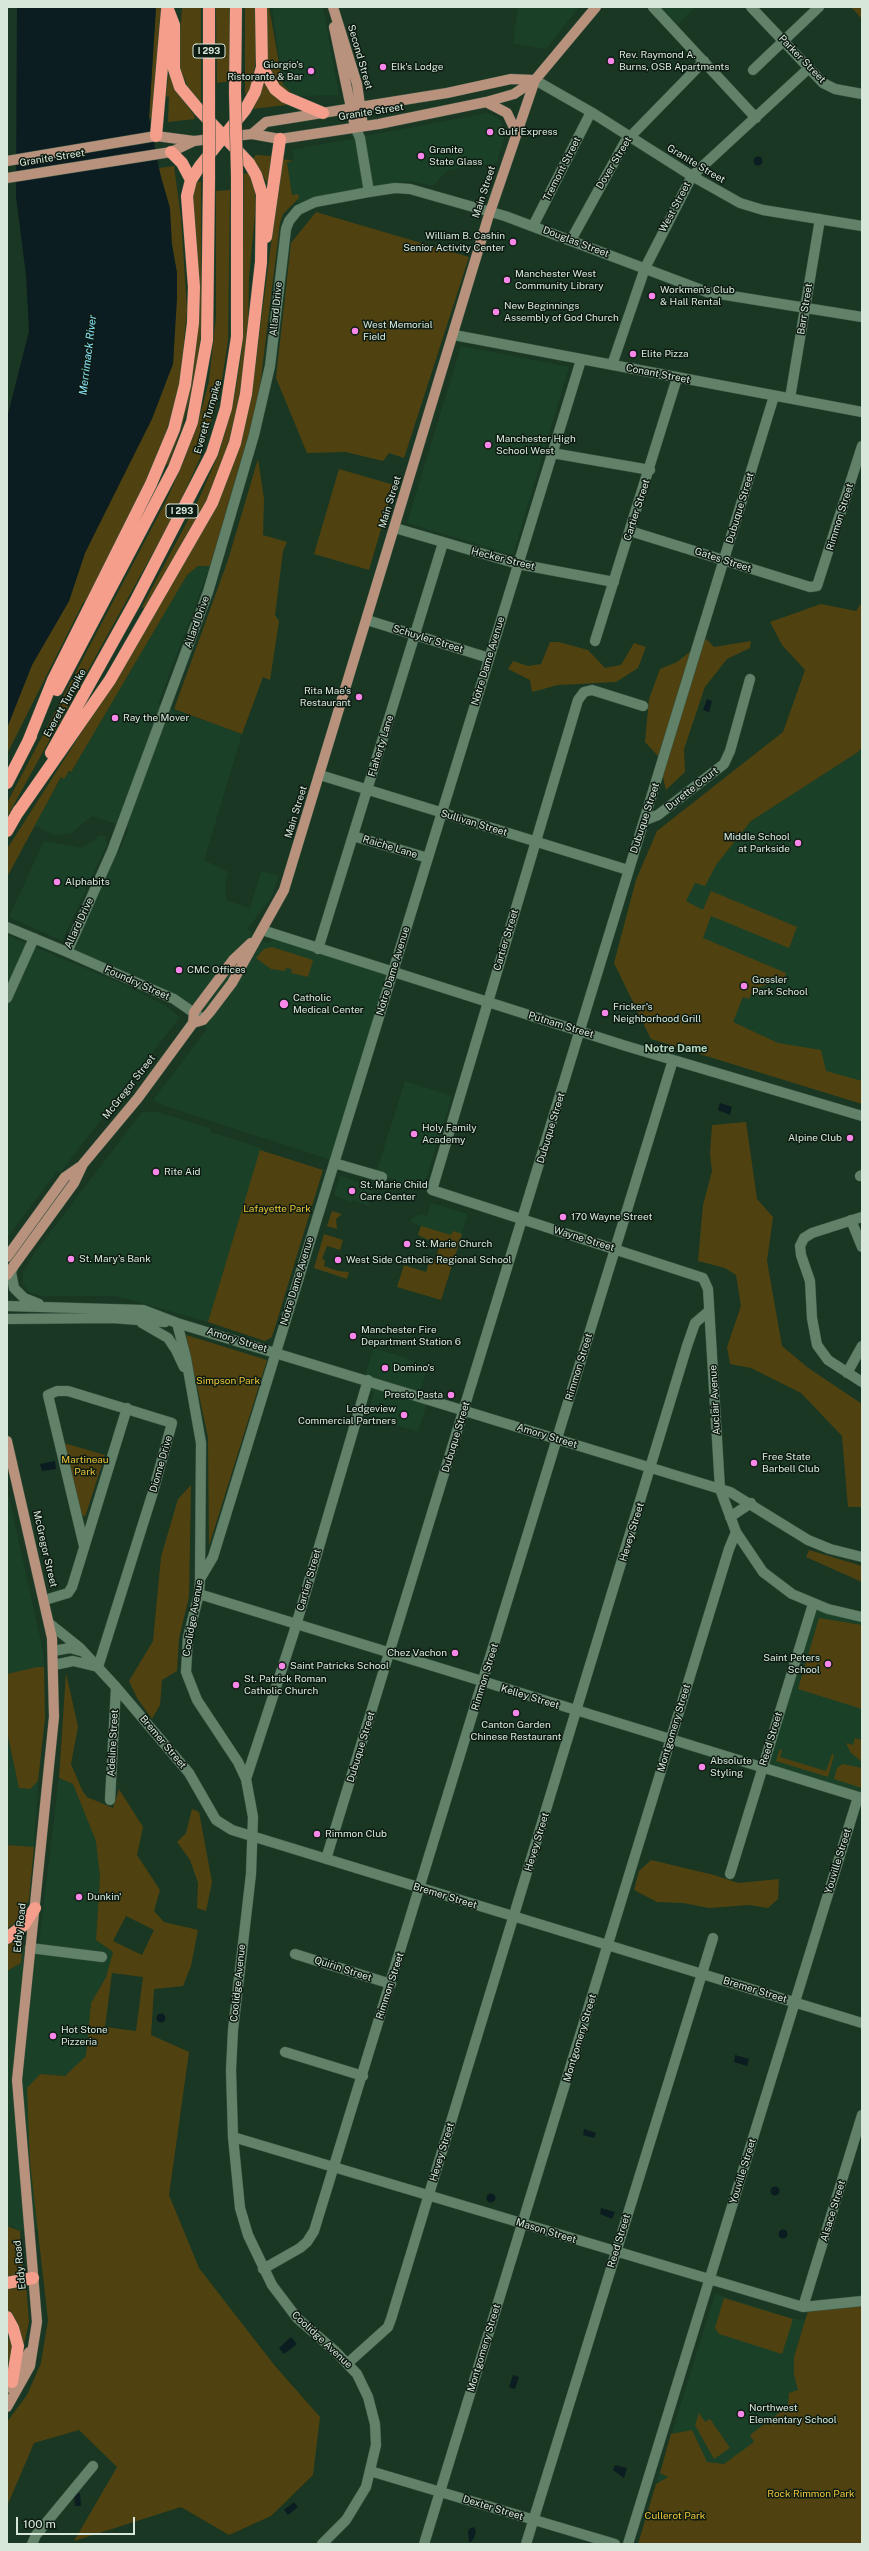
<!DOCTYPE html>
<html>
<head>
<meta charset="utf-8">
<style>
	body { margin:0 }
	#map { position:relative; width:869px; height:2551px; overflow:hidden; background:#193723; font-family:"Public Sans",sans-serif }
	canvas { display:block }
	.frame { position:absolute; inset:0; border:8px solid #d7e8db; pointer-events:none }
	.scale { position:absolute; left:16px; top:2517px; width:119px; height:18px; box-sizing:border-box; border:2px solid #d7e8db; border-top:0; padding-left:5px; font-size:12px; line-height:14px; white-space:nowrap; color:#d7e8db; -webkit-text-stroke:3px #0e1b12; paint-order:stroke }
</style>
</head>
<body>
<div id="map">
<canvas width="869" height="2551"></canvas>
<div class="frame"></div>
<div class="scale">100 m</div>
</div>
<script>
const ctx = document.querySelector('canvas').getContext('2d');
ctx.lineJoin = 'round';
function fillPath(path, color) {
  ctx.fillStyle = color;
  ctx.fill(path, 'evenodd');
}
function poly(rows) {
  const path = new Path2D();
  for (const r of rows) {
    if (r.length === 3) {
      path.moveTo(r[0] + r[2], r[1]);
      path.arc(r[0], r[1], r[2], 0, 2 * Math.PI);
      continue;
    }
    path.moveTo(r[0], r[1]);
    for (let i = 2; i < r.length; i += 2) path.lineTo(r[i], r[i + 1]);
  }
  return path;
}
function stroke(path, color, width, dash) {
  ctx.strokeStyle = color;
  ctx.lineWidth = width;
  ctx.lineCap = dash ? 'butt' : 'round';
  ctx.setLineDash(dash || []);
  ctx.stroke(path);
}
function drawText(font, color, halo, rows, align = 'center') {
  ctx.font = font + ' "Public Sans",sans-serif';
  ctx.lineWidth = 3;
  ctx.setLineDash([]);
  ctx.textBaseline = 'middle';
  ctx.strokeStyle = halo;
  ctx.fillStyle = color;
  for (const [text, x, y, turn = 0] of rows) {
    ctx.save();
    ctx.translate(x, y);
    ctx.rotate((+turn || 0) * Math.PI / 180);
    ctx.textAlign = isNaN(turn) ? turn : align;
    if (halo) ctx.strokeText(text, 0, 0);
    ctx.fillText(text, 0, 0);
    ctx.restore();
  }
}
const built = poly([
	[272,7,323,7,339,95,297,96,283,85],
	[518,7,579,7,546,49,513,43],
	[657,7,695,7,675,27],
	[488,113,501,120,505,134,497,163,448,170,433,186,411,181,296,203,299,198,292,195,287,162,294,161,292,150],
	[461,346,569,367,513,555,407,523],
	[198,566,210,566,158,704,242,734,204,860,228,872,225,886,226,900,250,908,261,871,279,876,271,898,248,928,256,939,267,943,278,937,393,972,334,1161,165,1106,153,1100,207,1029,197,1009,67,952,112,851,118,854,129,828,92,816,70,834,53,835,34,825,62,777,71,772,187,575],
	[862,747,862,1104,651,1039,614,963,636,880,716,865,751,821,858,752],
	[98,836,105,836,107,845,62,941,9,917,44,841,81,848,95,840],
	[7,935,127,986,166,1006,180,1017,60,1173,57,1171,7,1238],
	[405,1081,452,1096,424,1186,418,1189,398,1183,377,1170],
	[154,1111,210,1128,210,1132,261,1148,208,1322,117,1296,41,1296,29,1292,23,1284,23,1273,33,1255,142,1112],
	[340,1176,374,1187,369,1206,353,1200,352,1203,334,1195],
	[431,1203,468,1214,441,1300,397,1287,404,1265,426,1272,430,1259,435,1260,440,1245,418,1235,421,1226,410,1222,411,1219,421,1214,427,1216],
	[374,1348,428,1365,420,1391,430,1394,418,1432,367,1416,374,1392,361,1387],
	[7,1488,43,1651,44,1667,7,1674],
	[813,1604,862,1617,862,1798,762,1768],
	[7,1732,19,1788,30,1789,38,1781,34,1847,7,1845],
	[59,1778,73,1784,97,1841,100,1877,96,1940,113,1952,106,1977,91,2003,87,2056,65,2076,40,2074,30,2162,38,2229,20,2231,11,2226,7,2232,7,1971,21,1963,22,1947,39,1943],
	[715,2294,793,2319,806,2320,794,2357,799,2390,745,2490,668,2477,656,2484]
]);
const green = poly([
	[156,7,161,7,152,117,149,118],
	[182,7,201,7,201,101,197,101,191,93,180,69,179,51],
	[216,7,230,7,230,81,217,83],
	[245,7,256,7,257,52,252,84,248,94,245,94],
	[265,7,269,7,283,85,290,91,287,94,281,89,268,67],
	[851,7,862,7,862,19],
	[169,72,179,95,194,115,195,119,168,122,169,97,166,96],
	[265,82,287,104,286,105,252,109],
	[256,155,271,156,268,185,253,158],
	[282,159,294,161,287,162,292,195,298,194,299,198,283,214,280,223,258,403,210,566,198,566,187,575,71,772,69,771,64,779,61,777,7,877,7,849,122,669,201,533,253,384],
	[174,166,181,218,187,310,180,382,163,444,93,593,83,603,7,754,7,728,32,665,69,601,85,553,173,364,177,273,159,168],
	[249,173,255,187,256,203,249,277,248,338,244,374,233,431,208,503,146,609,142,607,198,501,219,453,234,399,242,351,244,174],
	[201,181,201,333,195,378,182,427,168,465,164,463,190,381,193,196,197,182],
	[230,190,228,340,220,393,200,458,176,511,7,817,7,803,166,501,184,461,199,419,209,381,216,317,216,191],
	[316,212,469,257,404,458,389,453,383,461,346,452,307,453,276,378,291,243],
	[258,459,264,499,263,535,287,542,283,551,275,615,279,621,270,680,263,677,242,734,174,709,228,560],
	[339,469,394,485,369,570,314,554],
	[862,602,862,747,858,752,751,821,716,865,705,886,695,883,686,901,703,910,711,891,797,927,789,948,711,916,703,938,786,973,785,977,753,990,749,999,743,997,733,1022,778,1043,821,1050,826,1071,862,1081,862,1104,651,1039,614,963,636,880,657,831,783,732,805,670,782,645,770,622,821,604,856,611],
	[706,639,714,647,751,641,750,648,727,659,705,687,684,749,685,772,666,790,658,756,645,742,649,699,660,669,677,662],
	[550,642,559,642,588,650,605,668,621,665,634,643,646,647,638,668,616,682,558,685,532,692,530,680,508,669,513,661,528,666,541,664],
	[272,947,313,960,308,977,291,973,292,969,286,968,285,971,271,969,256,958,264,949],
	[746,1122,757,1199,773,1217,767,1261,782,1346,807,1367,862,1404,862,1507,848,1507,842,1436,801,1393,751,1368,730,1364,727,1347,741,1306,736,1275,725,1268,698,1261,703,1205,712,1171,710,1154,712,1125],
	[260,1150,323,1170,272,1337,265,1341,208,1322],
	[332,1211,342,1214,336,1219,337,1229,327,1226],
	[421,1226,451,1235,453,1231,462,1234,441,1300,397,1287,404,1265,426,1272,430,1259,435,1260,440,1245,418,1235],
	[324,1234,343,1240,340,1250,327,1246,322,1259,325,1260,324,1266,338,1271,349,1272,347,1279,314,1268],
	[186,1335,267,1360,209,1546,208,1437],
	[64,1443,105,1455,85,1517,81,1514],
	[191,1485,189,1597,179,1638,177,1671,162,1680,160,1705,152,1719,137,1698,129,1681,153,1641,161,1557,178,1499],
	[809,1550,862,1566,862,1582,806,1557],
	[819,1618,862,1625,862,1709,798,1689],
	[37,1667,44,1667,45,1718,38,1781,30,1789,19,1788,7,1732,7,1674],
	[66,1673,78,1727,71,1764,82,1790,87,1797,113,1808,119,1789,143,1827,137,1855,160,1890,154,1911,164,1922,198,1930,191,1966,183,1986,154,1989,151,2035,189,2052,169,2195,199,2268,275,2366,320,2417,313,2475,271,2516,229,2535,181,2507,74,2541,117,2467,79,2430,34,2443,7,2506,7,2422,27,2395,41,2363,48,2320,30,2162,27,2088,40,2074,65,2076,86,2056,91,2003,106,1977,113,1952,96,1940,100,1877,96,1841,73,1784,59,1778],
	[126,1916,154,1930,142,1955,113,1941],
	[112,1973,143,1977,136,2031,105,2027],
	[855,1738,862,1740,862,1762,851,1753,846,1743,853,1745],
	[780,1749,782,1751,780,1757,826,1771,832,1754,834,1755,828,1777,776,1761],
	[843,1764,862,1768,862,1788,834,1779,837,1768],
	[192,1809,199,1812,212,1882,206,1911,197,1908,198,1883,190,1860,177,1842,186,1833],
	[7,1845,34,1847,29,1899,23,1916,7,1929],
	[651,1860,714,1875,738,1883,779,1879,778,1899,768,1908,749,1905,709,1908,683,1903,657,1902,634,1890,639,1871],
	[24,1929,21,1963,7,1971,7,1941],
	[7,2226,20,2231,22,2268,13,2276,7,2277],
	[26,2284,29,2322,22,2353,7,2313,7,2288],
	[724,2298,793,2319,782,2354,719,2334,715,2328],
	[862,2305,862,2544,638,2544,656,2484,668,2477,660,2473,671,2434,692,2430,707,2462,724,2464,754,2442,750,2435,788,2406,789,2393,798,2390,794,2375,794,2357,808,2311],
	[7,2335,12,2346,7,2376],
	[699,2413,705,2422,710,2419,730,2448,714,2459,695,2425]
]);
const water = poly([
	[17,7,156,7,149,118,160,173,170,208,172,245,177,273,177,299,173,364,152,419,85,553,69,601,32,665,7,728,7,418,29,331,26,275,16,197],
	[758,161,4.5],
	[707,699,712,701,709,712,703,710],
	[720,1103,732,1107,730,1115,718,1110],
	[55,1461,56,1469,42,1471,40,1464],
	[161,2018,4.5],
	[735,2055,749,2059,747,2066,734,2062],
	[584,2129,596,2133,594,2138,583,2135],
	[775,2191,4.5],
	[491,2198,4.5],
	[601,2208,615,2212,612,2219,600,2214],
	[783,2234,4.5],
	[291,2337,297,2344,284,2354,279,2348],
	[513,2375,519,2377,515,2389,509,2387],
	[615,2465,627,2468,624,2478,613,2470],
	[80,2493,81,2506,75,2506,74,2494],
	[294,2502,298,2507,288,2515,284,2510],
	[474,2527,476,2531,474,2538,471,2542,469,2542,468,2532,469,2529]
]);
const minor = poly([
	[653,7,756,118],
	[751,7,823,83,835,89,862,94],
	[753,70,819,7],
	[535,80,591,112,692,176,740,203,763,210,862,226],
	[355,127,360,138,369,192],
	[533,226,591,112],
	[571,240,625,142,704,61],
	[454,335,862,412],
	[612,365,645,268,692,176,809,68],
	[790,398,820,219],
	[552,453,650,470],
	[395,528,518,564,614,582],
	[630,531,810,587,817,586,862,446],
	[367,620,489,658],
	[595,641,677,378],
	[643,706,592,690,584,692,578,700,432,1190,703,1278,708,1289,720,1489,736,1532,763,1572,792,1594,828,1609,862,1617],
	[320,775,628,870],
	[645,820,658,815,724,764,730,751,750,679],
	[353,836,428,858],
	[7,927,67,952,112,851,208,592,254,435,270,366,286,229,289,221,298,210,315,202,369,192,395,188,410,189,505,216,707,292,862,317],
	[262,930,626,1046,862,1116],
	[318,949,443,543],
	[67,952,174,999,200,1017],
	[7,998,34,938],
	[334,1163,382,1177],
	[860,1176,862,1175],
	[862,1217,812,1233,804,1238,800,1246,801,1255,810,1281,812,1318,817,1345,828,1360,862,1382],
	[851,1220,862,1247],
	[14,1265,11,1272,14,1288,24,1298,39,1304],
	[7,1306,143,1310,177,1323,730,1492,808,1540,830,1549,862,1557],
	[7,1319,112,1318,165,1322],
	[142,1323,168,1338,176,1350,184,1367],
	[177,1323,186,1358,201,1443,200,1580,199,1594,188,1637,186,1672,197,1700,238,1762,246,1779,253,1817,251,1874,233,2030,231,2070,233,2137,240,2208,248,2235,272,2285,297,2318,335,2351,357,2374,368,2397,375,2424,376,2445,366,2487,346,2520,322,2544],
	[847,1373,862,1346],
	[730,1517,751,1503],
	[84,1546,48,1395,57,1391,68,1391,172,1423,153,1492,98,1667],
	[200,1579,213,1557,581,360],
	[199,1594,862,1798],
	[45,1600,68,1593,72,1587,127,1408],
	[50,1624,80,1648,116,1687,189,1773,216,1820,232,1830,862,2023],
	[53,1651,70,1648,81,1651],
	[54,1665,73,1661,98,1667],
	[246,1779,294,1632,368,1380],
	[110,1800,116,1687],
	[326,1859,774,396],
	[730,1874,813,1604],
	[30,1948,102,1957],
	[295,1954,391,1984],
	[285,2052,363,2076],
	[233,2137,803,2307,862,2301],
	[263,2269,300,2248,307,2242,314,2231,673,1060],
	[803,2307,862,2115],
	[348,2363,388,2327,391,2319,687,1346,695,1323,709,1311],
	[370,2471,615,2544],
	[32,2544,36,2535,93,2466],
	[424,2544,729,1549,736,1532],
	[526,2544,713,1938],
	[628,2544,858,1797]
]);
const major = poly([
	[333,7,357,84,363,126],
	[334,27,355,127],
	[486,102,507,113,517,134],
	[252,134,266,122,447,93,511,79,535,80],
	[7,161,156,136,194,141,252,134,280,139,379,124,486,102,514,94,535,80,596,7],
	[7,178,171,152,194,141],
	[193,1023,203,1020,210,1012,232,983,284,890,488,218,535,80],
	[7,1257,65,1177,81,1166],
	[7,1275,74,1183,83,1164,138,1098,193,1023,194,1012,233,960,251,943],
	[7,1441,52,1638,54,1717,17,2080,37,2322,30,2366,7,2407],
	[7,2388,29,2352]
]);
const highway = poly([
	[209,7,209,96],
	[262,67,275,89,285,97,323,113],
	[235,92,236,7],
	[156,136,167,10],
	[171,152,182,163,191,180],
	[266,237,280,139],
	[57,690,174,468,192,422,207,340,209,179],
	[28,742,53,680,151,484,174,429,185,385,193,323,194,287,187,196,191,180,200,166,245,110,255,92,262,67,261,7],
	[51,753,135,602,212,453,226,408,237,337,237,175],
	[7,783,31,736],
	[16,815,110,680,212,503,235,443,246,394,261,262,262,194,256,175,249,163,200,111,180,87,174,69,174,25,167,7],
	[7,831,19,810],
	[7,1938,24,1925,35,1908],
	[7,2283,33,2278],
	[7,2317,13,2328,18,2346,12,2382]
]);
const highwayBridge = poly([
	[235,92,237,175],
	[209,179,209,96]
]);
const markers = [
	[611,61,4,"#f987e9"],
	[383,67,4,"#f987e9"],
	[311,71,4,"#f987e9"],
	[490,132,4,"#f987e9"],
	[421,156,4,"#f987e9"],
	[513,242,4,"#f987e9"],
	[507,280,4,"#f987e9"],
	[652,296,4,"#f987e9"],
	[496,312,4,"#f987e9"],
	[355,331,4,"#f987e9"],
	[633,354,4,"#f987e9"],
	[488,445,4,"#f987e9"],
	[359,697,4,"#f987e9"],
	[115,718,4,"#f987e9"],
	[798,843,4,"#f987e9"],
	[57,882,4,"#f987e9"],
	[179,970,4,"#f987e9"],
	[744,986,4,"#f987e9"],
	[284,1004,5,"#f987e9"],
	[605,1013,4,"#f987e9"],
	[414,1134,4,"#f987e9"],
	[850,1138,4,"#f987e9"],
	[156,1172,4,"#f987e9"],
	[352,1191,4,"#f987e9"],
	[563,1217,4,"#f987e9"],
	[407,1244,4,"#f987e9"],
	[71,1259,4,"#f987e9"],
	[338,1260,4,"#f987e9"],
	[353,1336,4,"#f987e9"],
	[385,1368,4,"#f987e9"],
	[451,1395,4,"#f987e9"],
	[404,1415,4,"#f987e9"],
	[754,1463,4,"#f987e9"],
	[455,1653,4,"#f987e9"],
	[828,1664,4,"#f987e9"],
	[282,1666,4,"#f987e9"],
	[236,1685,4,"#f987e9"],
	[516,1713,4,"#f987e9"],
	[702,1767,4,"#f987e9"],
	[317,1834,4,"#f987e9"],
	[79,1897,4,"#f987e9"],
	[53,2036,4,"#f987e9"],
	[741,2414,4,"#f987e9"]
];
const shields = [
	[209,51,32],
	[182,511,32]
];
const shieldNames = [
	["I 293",209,51],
	["I 293",182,511]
];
const poiNames = [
	["Rev. Raymond A.",619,55],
	["Burns, OSB Apartments",619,67],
	["Giorgio's",303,65,"right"],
	["Ristorante & Bar",303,77,"right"],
	["Elk's Lodge",391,67],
	["Gulf Express",498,132],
	["Granite",429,150],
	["State Glass",429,162],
	["William B. Cashin",505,236,"right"],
	["Senior Activity Center",505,248,"right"],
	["Manchester West",515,274],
	["Community Library",515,286],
	["Workmen's Club",660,290],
	["& Hall Rental",660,302],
	["New Beginnings",504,306],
	["Assembly of God Church",504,318],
	["West Memorial",363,325],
	["Field",363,337],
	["Elite Pizza",641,354],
	["Manchester High",496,439],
	["School West",496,451],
	["Rita Mae's",351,691,"right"],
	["Restaurant",351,703,"right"],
	["Ray the Mover",123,718],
	["Middle School",790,837,"right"],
	["at Parkside",790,849,"right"],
	["Alphabits",65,882],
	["CMC Offices",187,970],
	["Gossler",752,980],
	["Park School",752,992],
	["Catholic",293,998],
	["Medical Center",293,1010],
	["Fricker's",613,1007],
	["Neighborhood Grill",613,1019],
	["Holy Family",422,1128],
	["Academy",422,1140],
	["Alpine Club",842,1138,"right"],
	["Rite Aid",164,1172],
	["St. Marie Child",360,1185],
	["Care Center",360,1197],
	["170 Wayne Street",571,1217],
	["St. Marie Church",415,1244],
	["St. Mary's Bank",79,1259],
	["West Side Catholic Regional School",346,1260],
	["Manchester Fire",361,1330],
	["Department Station 6",361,1342],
	["Domino's",393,1368],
	["Presto Pasta",443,1395,"right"],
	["Ledgeview",396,1409,"right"],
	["Commercial Partners",396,1421,"right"],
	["Free State",762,1457],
	["Barbell Club",762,1469],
	["Chez Vachon",447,1653,"right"],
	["Saint Peters",820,1658,"right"],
	["School",820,1670,"right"],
	["Saint Patricks School",290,1666],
	["St. Patrick Roman",244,1679],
	["Catholic Church",244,1691],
	["Canton Garden",516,1725,"center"],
	["Chinese Restaurant",516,1737,"center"],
	["Absolute",710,1761],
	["Styling",710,1773],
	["Rimmon Club",325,1834],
	["Dunkin'",87,1897],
	["Hot Stone",61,2030],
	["Pizzeria",61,2042],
	["Northwest",749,2408],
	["Elementary School",749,2420]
];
const streetNames = [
	["Second Street",360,57,74],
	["Parker Street",802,59,46],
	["Granite Street",371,112,-9],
	["Granite Street",52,158,-9],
	["Dover Street",614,163,-59],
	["Granite Street",696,164,31],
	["Tremont Street",562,169,-63],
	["Main Street",484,192,-72],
	["West Street",675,207,-62],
	["Douglas Street",576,242,21],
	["Allard Drive",276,309,-84],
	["Barr Street",805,309,-81],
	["Conant Street",658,374,11],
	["Everett Turnpike",208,417,-74],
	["Main Street",390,502,-73],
	["Dubuque Street",740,508,-73],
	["Cartier Street",637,510,-72],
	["Rimmon Street",840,517,-73],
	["Hecker Street",503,559,14],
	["Gates Street",723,560,18],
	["Allard Drive",197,622,-70],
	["Schuyler Street",428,639,17],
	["Notre Dame Avenue",488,661,-73],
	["Everett Turnpike",65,703,-61],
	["Flaherty Lane",381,746,-73],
	["Durette Court",692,789,-38],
	["Main Street",296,812,-73],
	["Dubuque Street",645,818,-72],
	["Sullivan Street",474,823,17],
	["Raiche Lane",390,847,17],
	["Allard Drive",79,923,-65],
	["Cartier Street",506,940,-73],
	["Notre Dame Avenue",393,971,-73],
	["Foundry Street",137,983,24],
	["Putnam Street",561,1025,17],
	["McGregor Street",129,1087,-52],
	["Dubuque Street",551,1128,-73],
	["Wayne Street",584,1239,17],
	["Notre Dame Avenue",297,1281,-73],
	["Amory Street",237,1340,17],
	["Rimmon Street",579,1367,-73],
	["Auclair Avenue",715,1400,-93],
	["Amory Street",547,1436,17],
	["Dubuque Street",456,1437,-73],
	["Dionne Drive",161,1464,-74],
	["Hevey Street",632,1532,-73],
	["McGregor Street",45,1549,77],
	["Cartier Street",309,1580,-74],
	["Coolidge Avenue",193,1618,-80],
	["Rimmon Street",485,1677,-73],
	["Kelley Street",530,1697,17],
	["Montgomery Street",674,1728,-73],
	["Reed Street",771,1739,-73],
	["Bremer Street",163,1742,50],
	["Adeline Street",113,1743,-87],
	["Dubuque Street",361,1747,-73],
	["Hevey Street",537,1842,-73],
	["Youville Street",838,1861,-73],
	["Bremer Street",445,1896,17],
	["Eddy Road",20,1928,-84],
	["Quirin Street",343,1969,18],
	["Coolidge Avenue",238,1983,-84],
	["Rimmon Street",390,1986,-72],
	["Bremer Street",755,1990,17],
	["Montgomery Street",580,2038,-73],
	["Hevey Street",442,2152,-73],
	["Youville Street",743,2171,-73],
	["Alsace Street",833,2211,-73],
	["Mason Street",546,2231,17],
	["Reed Street",619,2241,-73],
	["Eddy Road",20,2265,-96],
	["Coolidge Avenue",322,2340,43],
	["Montgomery Street",484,2348,-73],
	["Dexter Street",493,2508,17]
];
const parkNames = [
	["Lafayette Park",277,1209],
	["Simpson Park",228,1381],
	["Martineau",85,1460],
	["Park",85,1472],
	["Rock Rimmon Park",811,2494],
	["Cullerot Park",675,2516]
];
const waterNames = [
	["Merrimack River",88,355,-83]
];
const neighbourhoodNames = [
	["Notre Dame",676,1049]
];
fillPath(built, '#1a4027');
fillPath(green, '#504210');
fillPath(water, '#0b1d21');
stroke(minor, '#395341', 11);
stroke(major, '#395341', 11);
stroke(highway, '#395341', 13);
stroke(minor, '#618169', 10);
stroke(major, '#b9927d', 10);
stroke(highway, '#f49e8b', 12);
stroke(highwayBridge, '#395341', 13, []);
stroke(highwayBridge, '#f49e8b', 12);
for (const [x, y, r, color] of markers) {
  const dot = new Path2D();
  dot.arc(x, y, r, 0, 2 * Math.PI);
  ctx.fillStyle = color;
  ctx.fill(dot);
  stroke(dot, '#0e1b12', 1.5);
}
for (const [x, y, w] of shields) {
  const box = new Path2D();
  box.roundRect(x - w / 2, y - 7, w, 14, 3);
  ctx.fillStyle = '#0e1b12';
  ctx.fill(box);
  stroke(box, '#d7e8db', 1);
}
drawText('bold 9px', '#d7e8db', null, shieldNames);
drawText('10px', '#d7e8db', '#0e1b12', poiNames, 'left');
drawText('10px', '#d7e8db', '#0e1b12', streetNames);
drawText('10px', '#ecc538', '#0e1b12', parkNames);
drawText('italic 11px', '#89e7fb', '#0e1b12', waterNames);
drawText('bold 11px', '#b0d3b9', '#0e1b12', neighbourhoodNames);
</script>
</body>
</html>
